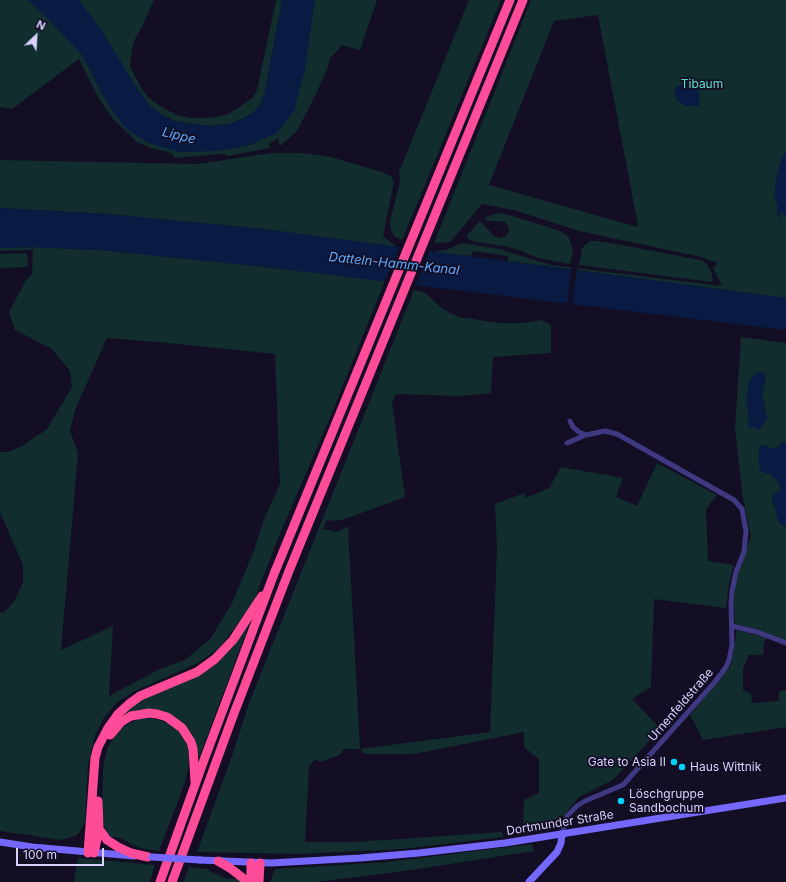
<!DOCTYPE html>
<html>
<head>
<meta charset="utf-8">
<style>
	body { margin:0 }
	#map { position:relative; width:786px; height:882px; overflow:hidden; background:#130e24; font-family:Inter,sans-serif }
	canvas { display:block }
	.north { position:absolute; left:16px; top:16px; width:40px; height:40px; -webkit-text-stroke:3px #130e24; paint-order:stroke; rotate:25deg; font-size:11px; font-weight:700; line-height:16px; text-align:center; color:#d9d1ff }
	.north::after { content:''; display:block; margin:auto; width:14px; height:18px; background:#d9d1ff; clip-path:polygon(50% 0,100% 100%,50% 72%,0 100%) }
	.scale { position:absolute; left:16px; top:848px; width:88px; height:18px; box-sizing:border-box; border:2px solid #d9d1ff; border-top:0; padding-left:5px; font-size:12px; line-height:14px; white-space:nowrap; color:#d9d1ff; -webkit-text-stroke:3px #130e24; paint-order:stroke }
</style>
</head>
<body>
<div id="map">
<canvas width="786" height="882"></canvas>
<div class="north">N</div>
<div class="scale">100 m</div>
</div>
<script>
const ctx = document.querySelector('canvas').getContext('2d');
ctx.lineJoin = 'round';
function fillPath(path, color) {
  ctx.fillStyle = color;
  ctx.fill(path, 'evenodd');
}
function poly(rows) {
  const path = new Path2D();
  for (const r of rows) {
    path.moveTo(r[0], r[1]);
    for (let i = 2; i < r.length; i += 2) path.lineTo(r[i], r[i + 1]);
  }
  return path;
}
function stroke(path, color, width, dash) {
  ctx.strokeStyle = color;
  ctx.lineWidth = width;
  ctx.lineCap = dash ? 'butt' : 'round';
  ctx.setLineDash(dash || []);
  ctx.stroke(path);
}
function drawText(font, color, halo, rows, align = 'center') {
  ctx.font = font + ' Inter,sans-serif';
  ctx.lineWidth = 3.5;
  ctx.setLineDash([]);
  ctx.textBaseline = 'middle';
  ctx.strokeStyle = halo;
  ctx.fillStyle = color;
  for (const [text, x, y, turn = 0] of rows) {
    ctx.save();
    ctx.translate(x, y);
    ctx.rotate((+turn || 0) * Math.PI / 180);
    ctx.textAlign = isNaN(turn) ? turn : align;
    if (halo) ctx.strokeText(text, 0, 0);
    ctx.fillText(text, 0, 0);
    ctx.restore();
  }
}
const green = poly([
	[0,0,154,0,142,27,134,41,132,50,130,67,142,89,150,99,163,108,177,115,192,118,209,118,226,115,237,109,253,97,257,90,276,0,282,0,265,92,261,103,254,112,242,119,229,124,210,126,190,124,175,121,161,114,150,106,138,90,130,77,154,127,253,128,298,0,377,0,360,50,340,45,340,48,330,58,328,67,315,96,297,131,280,146,278,138,269,144,270,148,228,156,224,154,175,158,171,153,151,148,137,142,113,119,99,99,79,59,12,109,0,107],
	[469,0,501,0,430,173,402,240,395,237,391,231,390,221,400,182,399,172],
	[531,0,786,0,786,298,508,261,508,256,473,251,471,256,437,253,437,251,446,250,462,243,499,249,551,265,722,286,713,268,718,263,701,257,579,231,514,210,482,204,450,242,434,243],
	[598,15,638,226,638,227,489,185,554,21],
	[271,153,302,153,331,157,382,172,391,176,394,182,383,236,398,248,263,229,107,214,0,208,0,160,198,164],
	[497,213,509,215,538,224,560,231,568,236,571,243,573,252,570,264,538,258,519,250,504,246,477,242,468,239,467,235,480,221,494,236,500,238,506,236,509,232,509,227,505,222,498,221,488,221,484,218],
	[590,241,597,241,627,246,700,260,707,264,711,271,713,281,711,282,579,265,582,248],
	[33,247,100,250,257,266,385,281,332,413,279,536,252,606,219,648,198,663,135,691,117,702,103,719,95,735,88,766,85,823,77,835,62,840,0,831,0,612,4,613,15,600,23,582,23,565,0,512,0,452,8,452,22,446,47,429,72,387,70,371,52,349,15,330,9,312,26,280,32,274,33,250,0,251,0,248],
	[107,338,168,343,275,354,280,484,263,522,253,553,232,603,211,638,185,660,160,669,109,696,113,626,61,650,78,453,70,431,75,410],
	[27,253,28,267,0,268,0,254],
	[414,290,424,292,444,310,459,317,499,323,523,323,541,320,551,325,551,353,493,357,491,393,462,396,396,394,392,403,405,497,345,519,335,521,327,520,323,529,337,532,348,526,360,749,490,732,497,548,495,504,524,493,526,498,549,488,561,467,623,478,616,497,637,506,657,463,717,495,706,509,708,561,734,565,729,583,726,608,654,599,651,687,632,699,662,730,651,739,613,780,579,797,553,828,523,834,524,800,539,793,539,759,524,747,524,732,414,754,365,754,360,749,344,749,340,755,323,761,318,761,316,759,309,766,305,842,354,842,502,832,503,837,402,849,299,854,197,852,234,750,249,703],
	[741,337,786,343,786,442,782,442,777,448,772,449,764,445,760,471,770,474,779,482,781,489,773,496,772,501,775,507,779,523,786,527,786,641,755,629,736,624,735,622,733,595,736,579,751,536,743,499,735,429],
	[766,378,762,393,767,419,759,430,754,427,748,409,747,396],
	[251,619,197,763,195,746,161,713,113,724,140,700,185,681],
	[737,630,767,638,764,642,763,655,749,655,743,668,743,690,751,694,752,703,779,701,779,691,786,690,786,727,703,740,690,715,731,665],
	[145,718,155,719,162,721,170,724,178,731,184,739,188,748,189,758,188,770,184,785,159,851,140,848,118,837,111,837,107,832,104,825,102,817,103,769,107,749,117,732,124,726,138,719],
	[532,844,534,851,405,871,316,882,270,882,275,869,388,862],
	[78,858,155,865,150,882,74,882],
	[189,867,206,869,227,879,233,879,238,878,242,882,183,882]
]);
const water = poly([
	[28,0,79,0,104,34,138,90,150,106,161,114,175,121,190,124,210,126,229,124,242,119,254,112,261,103,265,92,282,0,315,0,305,69,294,111,277,133,250,145,217,151,180,152,148,143,124,127,103,96,82,55,47,18],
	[689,83,697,88,699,93,700,99,698,106,686,106,677,101,675,95,675,88,681,84],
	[786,151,786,218,781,211,779,215,782,223,778,217,777,212,778,208,774,194,777,175,782,158],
	[0,208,107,214,263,229,786,298,786,330,257,266,100,250,33,247,0,248],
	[759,372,765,373,766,378,762,393,767,419,759,430,754,427,749,428,747,396,749,382,755,374],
	[782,442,786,442,786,527,779,523,775,507,772,501,773,496,781,489,779,482,770,474,760,471,758,456,760,446,764,445,772,449,777,448]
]);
const pier = poly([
	[400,246,430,250,415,287,384,283],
	[571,268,577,268,572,306,567,305]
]);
const street = poly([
	[567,443,586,435],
	[732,626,757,632,786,643],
	[562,834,567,816,577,806,585,801,623,785,714,683,726,667,729,660,732,645,731,603,732,591,736,572,744,552,746,531,742,509,734,500,617,434,605,431,586,435,579,432,573,427,570,421]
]);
const secondary = poly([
	[0,842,32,847,134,856],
	[200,860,271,863,360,858,419,853,505,843,786,798],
	[529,882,557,852,561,843,562,834]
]);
const highway = poly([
	[110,735,121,722,131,716,149,713,157,714,167,717,182,728,191,742,193,749,195,782],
	[98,801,99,829,107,840,118,847,131,853,148,857],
	[88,853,95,758,98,747,108,728,118,714,129,704,140,696,197,672,215,659,233,640,262,596],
	[94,853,99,829],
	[218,861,230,868,248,882],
	[251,863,251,882],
	[160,882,204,760,274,574,510,0],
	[172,882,233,716,289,571,523,0],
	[259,882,260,863]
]);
const secondaryBridge = poly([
	[152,857,200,860]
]);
const markers = [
	[674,762,4,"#00d4fc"],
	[682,767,4,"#00d4fc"],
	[621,801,4,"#00d4fc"]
];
const parkNames = [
	["Tibaum",702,84]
];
const streetNames = [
	["Urnenfeldstraße",681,705,-49],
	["Dortmunder Straße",560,823,-9]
];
const poiNames = [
	["Gate to Asia II",666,762,"right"],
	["Haus Wittnik",690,767],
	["Löschgruppe",629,794],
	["Sandbochum",629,808]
];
const waterNames = [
	["Lippe",179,136,14],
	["Datteln-Hamm-Kanal",394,264,6]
];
fillPath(green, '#112d2e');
fillPath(water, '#091b42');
fillPath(pier, '#130e24');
stroke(street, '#3f3883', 5);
stroke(secondary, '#7468ff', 7);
stroke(highway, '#ff4c98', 9);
stroke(secondaryBridge, '#7468ff', 7);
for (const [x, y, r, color] of markers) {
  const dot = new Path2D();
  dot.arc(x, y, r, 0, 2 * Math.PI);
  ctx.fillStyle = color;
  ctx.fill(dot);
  stroke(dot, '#130e24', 1.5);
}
drawText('12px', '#5be1c7', '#130e24', parkNames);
drawText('12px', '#d9d1ff', '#130e24', streetNames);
drawText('12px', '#d9d1ff', '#130e24', poiNames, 'left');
drawText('italic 13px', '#5facff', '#130e24', waterNames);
</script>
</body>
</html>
